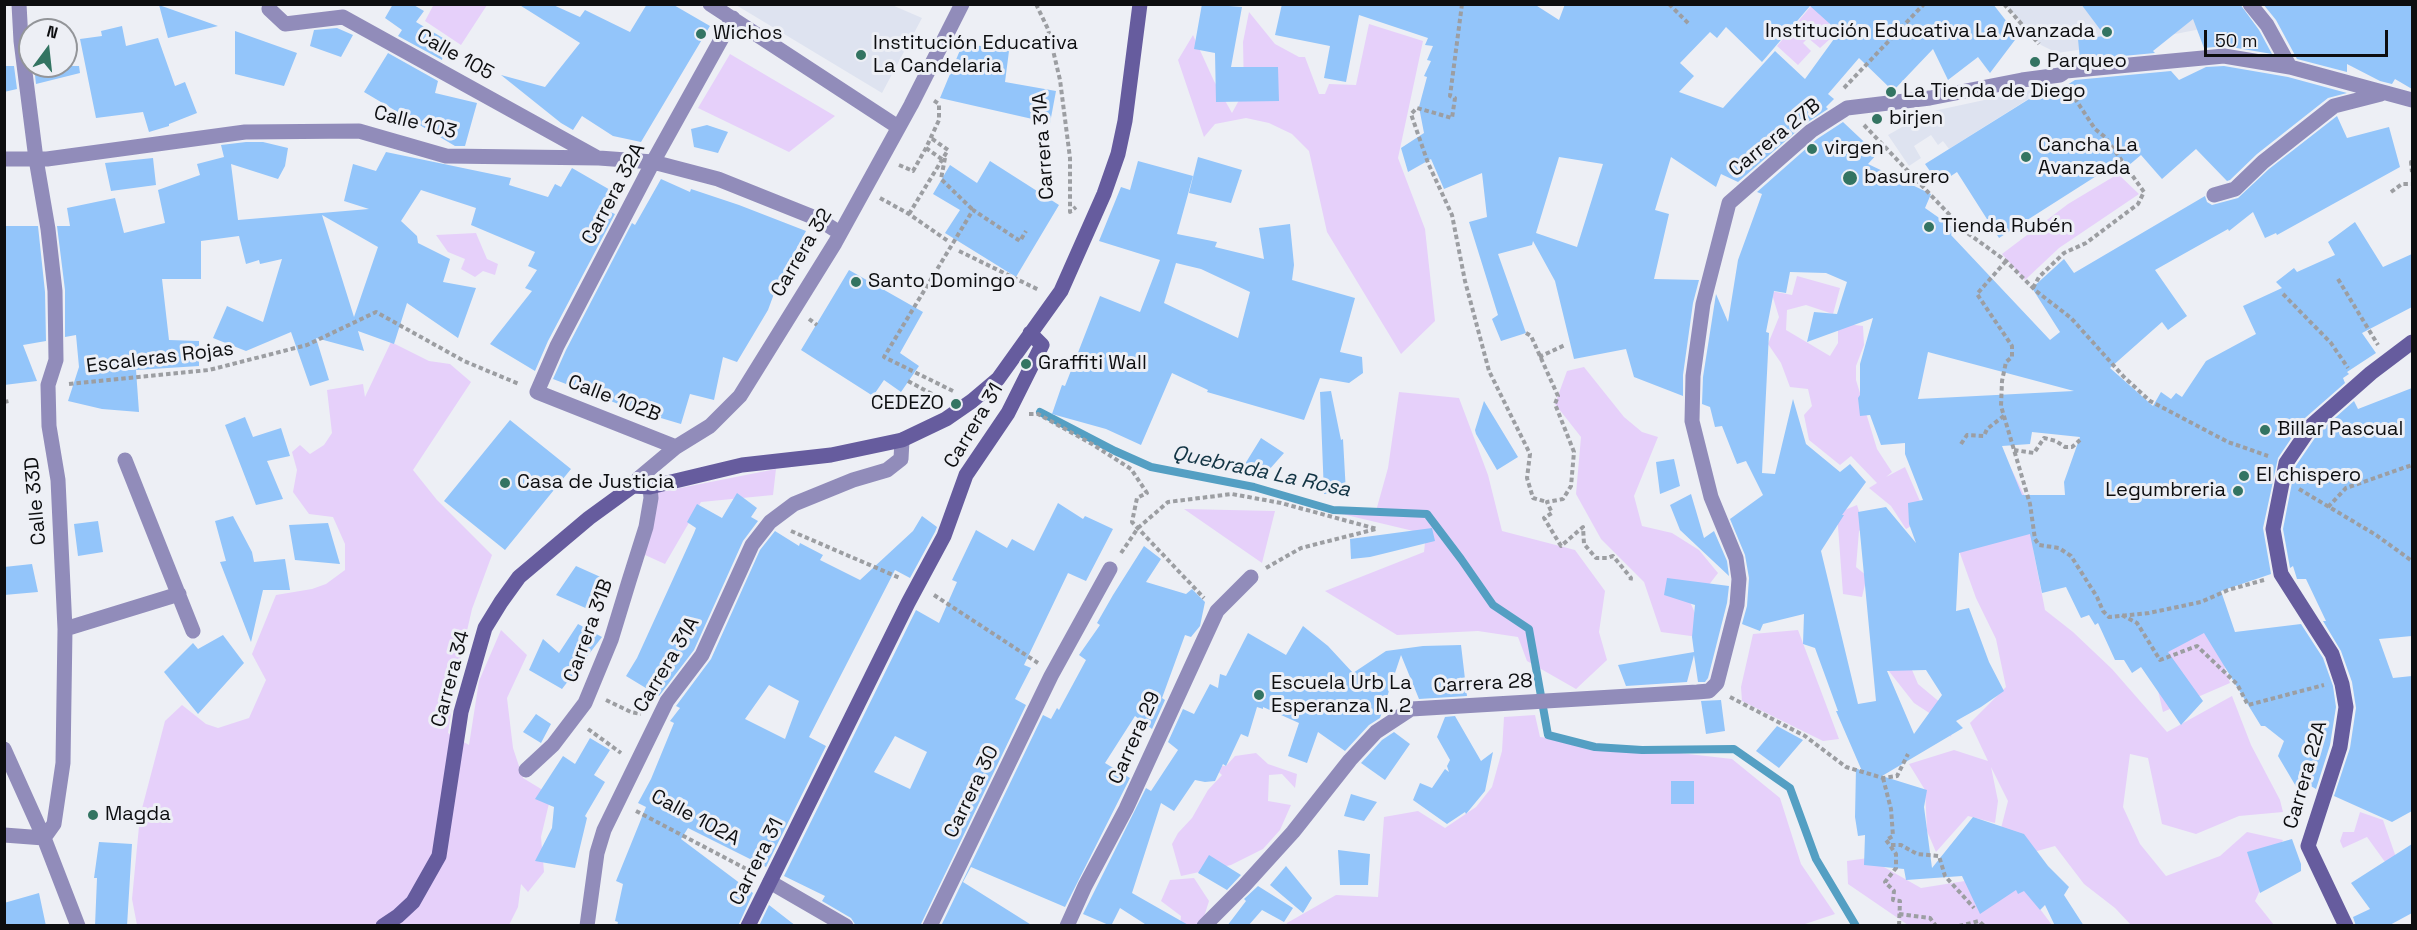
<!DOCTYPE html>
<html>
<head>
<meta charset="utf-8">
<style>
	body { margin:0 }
	#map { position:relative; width:2417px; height:930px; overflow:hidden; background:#edeff5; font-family:"Space Grotesk",sans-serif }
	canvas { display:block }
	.frame { position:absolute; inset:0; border:6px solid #0d0e10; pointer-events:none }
	.north { position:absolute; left:18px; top:18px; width:60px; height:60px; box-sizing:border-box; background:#edeff5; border:2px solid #939599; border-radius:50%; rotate:15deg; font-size:16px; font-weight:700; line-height:24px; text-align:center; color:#0d0e10 }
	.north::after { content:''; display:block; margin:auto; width:21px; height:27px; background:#337462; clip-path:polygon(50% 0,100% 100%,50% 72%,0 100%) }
	.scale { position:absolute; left:2204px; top:30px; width:184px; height:27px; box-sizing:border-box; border:3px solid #0d0e10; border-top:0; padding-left:8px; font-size:18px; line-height:21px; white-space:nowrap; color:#0d0e10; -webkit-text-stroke:4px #edeff5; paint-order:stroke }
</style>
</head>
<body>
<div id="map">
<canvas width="2417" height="930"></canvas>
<div class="frame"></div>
<div class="north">N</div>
<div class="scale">50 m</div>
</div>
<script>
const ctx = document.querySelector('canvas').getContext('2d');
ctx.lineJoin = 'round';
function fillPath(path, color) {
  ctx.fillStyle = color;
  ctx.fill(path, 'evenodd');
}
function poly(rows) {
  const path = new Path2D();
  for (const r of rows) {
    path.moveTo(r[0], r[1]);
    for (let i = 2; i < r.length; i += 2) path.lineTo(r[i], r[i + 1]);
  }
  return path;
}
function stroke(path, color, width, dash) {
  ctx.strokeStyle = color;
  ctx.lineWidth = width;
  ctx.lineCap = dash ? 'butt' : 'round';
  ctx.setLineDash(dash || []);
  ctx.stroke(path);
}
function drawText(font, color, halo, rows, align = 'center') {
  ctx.font = font + ' "Space Grotesk",sans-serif';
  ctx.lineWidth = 6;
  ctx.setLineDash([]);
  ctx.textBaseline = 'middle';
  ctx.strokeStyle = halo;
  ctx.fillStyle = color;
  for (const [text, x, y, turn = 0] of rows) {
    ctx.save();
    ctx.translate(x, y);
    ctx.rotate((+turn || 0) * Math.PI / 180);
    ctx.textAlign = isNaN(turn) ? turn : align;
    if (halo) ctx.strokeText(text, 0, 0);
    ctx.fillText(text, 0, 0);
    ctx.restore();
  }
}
const built = poly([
	[2234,4,2206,28,2134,42,2057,53,2041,45,2006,5],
	[736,5,892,5,922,18,882,93],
	[2049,86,1949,149,1943,141,1938,145,1931,135,1914,146,1921,158,1909,166,1888,135,1911,122,1915,115]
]);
const green = poly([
	[434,4,487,4,487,5,461,45,425,21],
	[1812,5,1847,5,1822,31,1830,39,1820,48,1808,38,1803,43,1811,51,1798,65,1777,46],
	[1249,12,1275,44,1299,57,1305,57,1319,94,1325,94,1329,84,1356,85,1369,24,1423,41,1398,158,1425,229,1435,321,1401,354,1327,232,1309,151,1292,134,1269,123,1246,118,1215,124,1204,137,1178,60,1193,35,1214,81,1232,113,1244,91,1243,42],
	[730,54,835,116,789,152,698,108],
	[2118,174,2139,194,2059,248,2025,280,2002,254,2068,204],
	[476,233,487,259,498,264,495,275,483,271,475,277,461,269,465,259,448,252,436,235],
	[1797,276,1840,288,1833,314,1806,305,1787,310,1786,330,1830,356,1838,343,1838,323,1863,326,1864,345,1856,366,1856,380,1877,449,1892,472,1886,477,1905,467,1927,517,1906,529,1891,506,1869,488,1877,483,1851,456,1840,465,1809,440,1804,415,1812,406,1808,389,1790,387,1781,363,1768,344,1779,317,1771,291,1792,295],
	[391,342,429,361,450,364,471,382,413,470,437,500,492,555,472,609,457,674,448,733,469,745,479,681,501,630,527,655,507,698,513,748,523,778,551,795,541,837,544,872,528,892,521,884,518,907,509,925,137,925,132,899,140,816,165,721,182,705,206,724,218,728,249,718,266,680,252,654,276,595,312,589,326,584,345,570,345,544,333,517,309,514,293,492,297,470,292,452,300,445,310,454,324,445,332,433,327,390,363,384,365,397],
	[1584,367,1624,417,1642,432,1658,437,1634,496,1642,526,1672,533,1699,550,1718,573,1708,586,1687,595,1706,638,1661,632,1644,582,1601,539,1576,494,1581,437,1555,404,1567,371],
	[1399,392,1459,398,1488,475,1502,531,1575,550,1605,591,1599,632,1607,660,1576,689,1527,661,1518,637,1478,631,1397,635,1325,591,1424,552,1426,534,1342,514,1376,511,1388,468],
	[2005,456,2029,505,2034,554,2045,610,2073,632,2112,669,2167,732,2232,696,2251,745,2280,800,2283,812,2239,816,2196,834,2162,824,2148,758,2130,754,2123,807,2140,844,2166,876,2220,856,2247,832,2283,840,2255,901,2274,925,2131,925,2115,908,2084,884,2055,846,2030,853,2028,893,2052,925,1908,925,1848,884,1847,861,1868,858,1921,888,1965,881,1999,836,2008,801,1991,767,1998,801,1995,823,1968,816,1936,852,1927,831,1925,790,1909,764,1954,750,1988,761,1970,723,2006,687,1996,639,1976,598,1948,520],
	[776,469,773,495,701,502,665,564,645,555,655,493],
	[1857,505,1864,527,1859,531,1856,567,1867,576,1862,597,1843,594,1837,513],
	[1184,509,1275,511,1262,563],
	[2203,603,2230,683,2163,712,2141,617],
	[1798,630,1839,739,1823,741,1742,701,1741,687,1753,634],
	[1877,656,1907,658,1918,684,1954,714,1951,737,1937,718,1914,703],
	[1535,715,1540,737,1732,759,1780,798,1801,864,1835,914,1799,926,1286,926,1287,923,1336,895,1378,897,1384,817,1418,811,1445,828,1476,807,1492,787,1502,751,1504,717],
	[1256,753,1268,764,1297,774,1295,788,1282,774,1269,775,1268,801,1291,805,1280,830,1263,849,1231,865,1181,876,1172,844,1178,833,1192,818,1208,790,1222,775,1211,765,1226,766,1235,756],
	[2360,812,2383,820,2398,863,2398,880,2367,837,2343,848,2340,841,2343,832,2354,832],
	[1194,878,1209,901,1203,920,1198,925,1180,926,1181,916,1161,901,1170,880]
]);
const stream = poly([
	[1040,412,1115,451,1151,467,1254,487,1333,510,1427,514,1461,559,1493,605,1529,629,1548,735,1595,747,1642,750,1734,749,1790,788,1816,859,1856,926]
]);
const building = poly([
	[393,4,412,4,424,11,416,22,443,38,445,44,442,60,398,36,402,30,385,18],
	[518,4,551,4,580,17,585,10,630,32,647,4,672,4,710,26,641,142,613,136,582,116,573,130,561,123,501,75,545,87,580,43],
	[1202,4,1242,7,1231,67,1278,67,1279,101,1216,102,1215,53,1194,49],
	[1282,4,1534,4,1559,20,1565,4,1993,4,2018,36,1990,73,1978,57,1948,80,1933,49,1893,91,1859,58,1828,94,1834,99,1826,107,1828,109,1805,124,1738,182,1721,174,1716,187,1671,157,1655,210,1669,214,1654,279,1699,280,1693,303,1683,375,1683,396,1634,377,1626,349,1574,359,1555,281,1533,241,1532,245,1498,254,1526,333,1501,341,1492,319,1498,315,1469,222,1487,217,1482,173,1444,189,1431,159,1408,172,1401,148,1424,133,1419,107,1427,77,1424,76,1431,61,1427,60,1433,46,1425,45,1428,38,1359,15,1346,82,1324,78,1330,46,1275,35],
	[1810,6,1839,32,1805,79,1775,51,1723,108,1679,92,1694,76,1680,63,1710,32,1717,38,1726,27,1762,62],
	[1559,157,1603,164,1577,247,1536,233],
	[2081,4,2240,4,2259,30,2272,54,2225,46,2204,48,2193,19,2153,51,2155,53,2080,60,2078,39,2105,36],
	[2263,4,2412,4,2412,89,2395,79,2392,84,2380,81,2347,64,2347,72,2297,59,2276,20],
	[159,5,218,26,168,38],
	[122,26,126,46,158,38,175,86,185,82,197,113,169,124,169,126,149,132,143,112,96,118,80,39,102,36,101,31],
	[337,28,353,35,341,57,310,46,314,30],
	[235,31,297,53,284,86,235,74],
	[963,43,1009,51,1005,82,1056,91,1050,123,940,98],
	[388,53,438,81,435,93,477,103,465,146,455,146,364,92],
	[4,66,14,66,17,89,4,92],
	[34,66,79,66,80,73,36,84],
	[2224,66,2288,77,2347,93,2328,98,2257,154,2230,180,2227,181,2196,149,2162,179,2141,155,2128,166,2123,159,1999,238,1957,172,1939,184,1925,164,2050,86,2054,93,2075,80,2171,71,2179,80,2206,67],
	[2337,116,2347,138,2389,127,2400,167,2277,235,2276,233,2265,238,2253,212,2229,231,2228,229,2155,270,2187,316,2168,330,2162,322,2110,368,2153,406,2161,392,2171,399,2176,393,2182,397,2206,361,2256,334,2243,306,2282,288,2276,282,2294,268,2297,272,2335,255,2328,242,2355,222,2383,267,2412,254,2412,307,2362,333,2376,353,2347,372,2349,374,2343,378,2345,383,2305,418,2278,458,2263,528,2271,574,2221,591,2235,632,2301,624,2323,658,2333,686,2336,707,2330,745,2316,789,2309,785,2304,800,2278,756,2284,741,2265,726,2261,726,2204,633,2168,652,2203,701,2181,725,2141,667,2132,673,2124,660,2115,660,2098,623,2095,625,2089,615,2081,618,2066,587,2042,593,2030,534,1959,553,1956,611,1969,608,1989,662,2004,691,1981,707,1956,721,1963,728,1882,776,1927,790,1924,807,1932,868,1973,817,2024,834,2048,866,2069,887,2064,895,2084,926,2055,926,2045,905,2040,910,2024,891,2018,894,2016,890,1980,914,1962,876,1906,880,1904,869,1864,865,1865,835,1858,836,1855,817,1856,768,1862,771,1836,711,1838,711,1815,648,1803,644,1804,614,1763,624,1760,631,1742,624,1747,606,1749,578,1745,555,1730,519,1763,495,1746,461,1737,464,1722,426,1715,427,1710,407,1702,404,1703,377,1716,294,1728,322,1738,260,1762,194,1757,192,1817,139,1843,122,1877,154,1868,164,1931,194,1925,208,1955,229,1951,235,2050,340,2060,332,2032,288,2064,259,2074,273,2205,196,2207,202,2212,205,2238,198,2269,169],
	[1790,272,1826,273,1847,282,1837,314,1814,312,1807,342,1873,318,1860,364,1860,395,1858,398,1860,416,1870,415,1881,445,1905,443,1905,454,1923,500,1908,503,1909,524,1916,543,1886,507,1858,512,1876,701,1858,704,1821,551,1844,515,1842,515,1866,482,1850,464,1840,472,1806,444,1793,399,1775,474,1762,473,1769,333,1766,332,1774,291,1786,293],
	[1928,352,2074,391,1918,399],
	[2032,432,2080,437,2064,482,2065,495,2022,495,2002,446,2030,444],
	[1926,670,1942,695,1914,734,1887,671],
	[707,125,728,132,718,153,694,147,691,129],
	[246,142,263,142,288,148,285,166,278,179,231,164,238,220,369,209,344,201,353,164,376,171,386,152,511,178,509,185,548,197,555,184,561,187,572,168,612,191,601,208,615,214,548,341,535,371,490,344,532,291,525,288,537,270,528,266,535,252,471,225,476,208,421,190,401,221,417,236,418,243,450,259,443,282,476,288,458,338,407,303,394,344,358,331,364,351,316,338,329,380,310,386,291,332,246,351,213,338,227,306,263,322,282,259,260,264,259,260,246,264,239,236,201,241,201,279,162,279,169,340,199,341,199,366,136,370,139,412,102,409,68,401,79,367,76,335,65,337,65,290,57,226,70,226,67,208,115,198,124,233,165,223,158,190,200,175,197,164,224,157,221,145],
	[322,215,378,247,354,317],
	[1198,157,1242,170,1231,203,1189,193],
	[153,158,156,185,111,191,105,163],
	[990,161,1059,205,1016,277,945,233,960,210,933,194,950,165,977,183],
	[1138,161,1193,176,1177,234,1217,242,1215,247,1264,259,1259,228,1290,224,1294,265,1292,280,1355,298,1340,352,1362,357,1363,373,1349,383,1320,378,1304,420,1207,392,1208,390,1172,373,1141,445,1106,429,1052,414,1062,385,1065,386,1100,296,1140,312,1160,260,1099,241,1121,187,1130,190],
	[1176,263,1201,269,1250,292,1238,338,1164,303],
	[661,179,690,192,691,189,739,205,806,231,778,283,768,310,737,362,723,357,714,400,690,394,681,424,634,410,553,379,566,350,632,223,635,225],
	[4,226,38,226,45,292,46,341,23,345,37,381,4,385],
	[849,270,923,312,900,353,919,366,901,392,884,380,873,396,801,350],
	[2412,388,2412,636,2379,639,2393,678,2412,676,2412,811,2392,822,2334,796,2350,748,2356,708,2352,682,2341,651,2323,621,2326,621,2306,579,2297,579,2293,566,2290,568,2283,529,2295,467,2319,432,2354,401,2358,409],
	[1331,391,1341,440,1343,439,1346,493,1324,494,1320,392],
	[1484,401,1518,457,1497,470,1476,434,1475,430],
	[245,417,253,437,281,428,290,456,267,461,283,499,256,505,225,425],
	[510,420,571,469,505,550,444,501],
	[1261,438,1284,453,1268,471,1245,464],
	[1674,459,1680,486,1660,494,1656,462],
	[737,493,757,508,751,517,758,521,743,541,694,650,659,696,626,676,637,658,694,533,696,528,687,522,697,504,722,518],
	[1691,494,1704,538,1714,531,1727,561,1729,576,1680,530,1670,505],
	[1058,503,1083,519,1085,516,1113,529,1086,581,1068,573,1024,665,1031,668,1015,699,1026,705,920,926,856,926,851,918,822,901,825,896,784,876,916,610,939,623,957,582,952,580,976,530,1007,548,1012,539,1034,551],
	[895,736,927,752,910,789,874,772],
	[233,516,252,552,254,562,285,559,290,590,263,590,251,642,220,562,226,561,215,521],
	[922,516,937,527,935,532,910,578,895,570,809,737,826,746,766,867,688,828,681,839,753,893,738,926,617,926,618,922,615,921,623,884,616,881,646,807,638,803,651,779,674,723,670,721,680,708,676,706,711,659,760,550,775,531,799,546,800,543,823,555,820,560,860,580,913,531],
	[769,685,799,701,785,739,745,719],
	[98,521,103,552,78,556,74,524],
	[328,523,340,564,295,560,289,525],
	[1432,528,1435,541,1370,557,1351,559,1350,539],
	[1144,546,1161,559,1146,582,1186,594,1192,589,1205,602,1200,626,1191,637,1185,635,1162,698,1165,700,1152,729,1135,716,1105,763,1130,778,1065,907,971,867,963,882,1033,926,941,926,1043,715,1051,719,1057,708,1059,710,1086,660,1079,655,1100,625,1097,623,1113,595],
	[32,564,38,592,4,595,4,567],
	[576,566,614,583,590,610,556,595],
	[1667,578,1729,586,1727,603,1708,678,1705,682,1698,682,1694,655,1687,682,1626,686,1618,665,1694,652,1692,637,1695,605,1664,595],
	[578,624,602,637,562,689,529,670,543,639,559,653],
	[1303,626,1328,646,1353,673,1386,651,1423,646,1461,645,1467,696,1419,699,1401,655,1380,718,1369,725,1345,751,1318,732,1307,763,1288,756,1299,723,1263,707,1263,709,1257,707,1248,737,1241,734,1226,766,1223,764,1215,781,1205,782,1195,780,1174,811,1161,803,1132,893,1190,926,1148,926,1120,908,1111,926,1083,914,1146,788,1151,791,1178,750,1168,742,1183,709,1194,714,1210,684,1218,688,1220,674,1226,676,1248,633,1286,655],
	[223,635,244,663,198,714,164,672,193,643,198,649],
	[1721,700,1725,731,1706,734,1701,701],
	[536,714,551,724,541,743,523,732],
	[1455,716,1481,761,1493,752,1485,791,1466,814,1465,812,1447,824,1413,800,1420,783,1432,788,1445,769,1449,772,1447,766,1450,760,1437,737,1445,717],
	[1777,726,1803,740,1779,768,1756,751],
	[1394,732,1410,744,1385,780,1361,763,1382,740],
	[590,738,610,750,594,775,605,782,585,816,587,818,575,868,535,861,552,828,554,807,535,799,563,756,575,764],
	[1671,781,1694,781,1694,804,1671,804],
	[1351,794,1377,802,1364,821,1344,816],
	[2292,839,2301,864,2301,871,2260,893,2247,852],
	[99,842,132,844,127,926,95,926,97,878,94,878],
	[2412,844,2412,913,2388,926,2356,926,2353,917,2370,909,2351,883],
	[1338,850,1370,854,1368,885,1340,885],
	[1209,855,1241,875,1227,890,1198,873],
	[1286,866,1312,898,1303,913,1270,885],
	[1258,886,1293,908,1284,922,1262,910,1248,926,1227,926,1246,901,1244,899],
	[39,893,46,926,4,926,4,903],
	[769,905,796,926,759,926]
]);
const path = poly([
	[1036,4,1048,29,1060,80,1070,158,1070,212,1076,207],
	[1462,4,1450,96,1455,98,1452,118,1417,108,1411,114,1428,163,1452,215,1465,281,1489,371,1530,454,1527,478,1533,498,1547,502],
	[1669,4,1690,25],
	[2004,4,2039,44],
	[1844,88,1924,4],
	[1864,125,1966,232,2006,261,2036,291,2071,318,2124,377,2150,401,2228,442,2268,456],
	[926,148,943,160],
	[945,158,941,179,973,210],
	[2412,162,2411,162,2412,172],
	[899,165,913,171,926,148,939,120,939,104,933,100],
	[2391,192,2402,184,2412,184],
	[880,198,909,214,948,241],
	[909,214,948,150,931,138],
	[959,251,1039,290],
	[2006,261,1977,294,2012,346,2012,357,2006,362,2002,381,2001,406,2030,504,2035,539,2039,545,2059,548,2071,556,2097,597,2103,611,2109,617,2149,613,2201,602,2228,590,2264,580],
	[2338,279,2378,345],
	[2033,288,2039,277,2064,253,2086,243,2138,204,2144,192,2105,137,2095,129,2070,91],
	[2283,294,2331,343,2348,368],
	[809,319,817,325],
	[1526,333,1531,336,1558,396,1555,404,1574,452,1571,486,1563,499,1547,502,1552,513,1544,518,1561,546,1583,527,1584,544,1596,558,1607,558,1613,556,1631,578,1630,583],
	[1539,357,1565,345],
	[908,381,943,400],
	[69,384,209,370,307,345,376,312,464,361,519,384],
	[953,391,884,357,973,210,1020,241,1026,231],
	[4,402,9,401],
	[1029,414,1038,414,1092,444,1131,469,1147,493,1137,498,1132,522,1204,598],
	[1961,444,1967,435,1984,436,1987,429,2005,415],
	[2014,450,2034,453,2044,438,2056,441,2065,447,2072,447,2080,440],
	[2299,489,2376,535,2412,561],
	[2328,507,2346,488,2412,465],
	[791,531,900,578],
	[1121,553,1138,528,1168,502,1232,494,1281,503,1377,529],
	[1266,568,1301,548,1376,529],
	[934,595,1038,663],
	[2122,615,2137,623,2160,660,2197,646,2237,684,2248,705,2324,685],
	[1730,697,1805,736,1846,767,1883,778,1897,776,1908,754],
	[606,700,631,712,641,714],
	[588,729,621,753],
	[1883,778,1891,809,1893,836,1886,840,1896,854,1896,868,1885,882,1894,891,1893,900,1900,901,1899,926],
	[636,811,754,873],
	[1891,845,1901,845,1917,854,1939,856,1945,876,1974,908],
	[1899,914,1930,918,1936,926],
	[1959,926,1979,921,1984,926]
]);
const street = poly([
	[19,4,21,41,36,159,48,229,55,291,56,360,48,385,49,426,58,480,65,629,63,763,54,824,44,838],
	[270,4,269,9,285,24,343,17,596,157],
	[710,4,898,127],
	[2250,4,2267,25,2290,67],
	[4,159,47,159,245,132,359,131,446,156,599,158,653,162,718,179,818,219,840,233],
	[2214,195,2235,189,2263,162,2334,106,2381,94],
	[676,447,537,392,557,346,653,162,733,18],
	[125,460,193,631],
	[633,486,639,478,676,447,710,426,740,396,835,243,911,105,962,4],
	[65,629,179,594],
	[4,749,44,838,78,926],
	[526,770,553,745,585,703,611,640,629,581,646,527,651,498,650,487],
	[4,835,44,838],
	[770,882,846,926],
	[587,926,597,853,604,830,667,701,702,655,752,545,770,522,794,504,853,480,887,470,901,459,902,440],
	[930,926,1051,676,1110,569],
	[1067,926,1085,886,1126,809,1217,611,1251,577],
	[1204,926,1244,886,1293,832,1350,760,1376,732,1411,709,1697,692,1709,691,1717,683,1737,605,1739,579,1736,558,1711,497,1692,421,1693,376,1703,304,1729,203,1811,131,1847,108,1930,98,2022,80,2060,75,2066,71,2224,56,2290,67,2412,100]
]);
const secondary = poly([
	[383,926,398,916,413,902,439,856,461,712,485,628,501,602,519,577,589,518,633,486,650,487,742,465,831,455,902,440,946,419,972,401,998,379,1061,291,1104,194,1118,154,1125,121,1140,4],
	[748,926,908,603,944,536,966,475,1008,413,1042,345,1030,333],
	[2346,926,2308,846,2340,747,2346,707,2342,684,2332,654,2281,574,2273,529,2286,463,2312,425,2371,373,2412,342]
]);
const markers = [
	[2107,32,6,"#337462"],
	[701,34,6,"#337462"],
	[861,55,6,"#337462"],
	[2035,62,6,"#337462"],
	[1891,92,6,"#337462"],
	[1877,119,6,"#337462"],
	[1812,149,6,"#337462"],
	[2026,157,6,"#337462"],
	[1850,178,8,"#337462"],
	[1929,227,6,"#337462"],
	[856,282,6,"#337462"],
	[1026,364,6,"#337462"],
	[956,404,6,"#337462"],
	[2265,430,6,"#337462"],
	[2244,476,6,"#337462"],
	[505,483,6,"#337462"],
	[2238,491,6,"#337462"],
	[1259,695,6,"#337462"],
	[93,815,6,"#337462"]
];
const poiNames = [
	["Institución Educativa La Avanzada",2095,32,"right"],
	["Wichos",713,34],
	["Institución Educativa",873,44],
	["La Candelaria",873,67],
	["Parqueo",2047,62],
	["La Tienda de Diego",1903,92],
	["birjen",1889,119],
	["Cancha La",2038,146],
	["Avanzada",2038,169],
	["virgen",1824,149],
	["basurero",1864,178],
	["Tienda Rubén",1941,227],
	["Santo Domingo",868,282],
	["Graffiti Wall",1038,364],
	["CEDEZO",944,404,"right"],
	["Billar Pascual",2277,430],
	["El chispero",2256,476],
	["Casa de Justicia",517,483],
	["Legumbreria",2226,491,"right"],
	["Escuela Urb La",1271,684],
	["Esperanza N. 2",1271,707],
	["Magda",105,815]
];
const streetNames = [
	["Calle 105",455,55,29],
	["Calle 103",415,123,14],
	["Carrera 27B",1775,138,-39],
	["Carrera 31A",1044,146,-94],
	["Carrera 32A",614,194,-62],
	["Carrera 32",802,253,-59],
	["Escaleras Rojas",160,358,-7],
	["Calle 102B",614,399,21],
	["Carrera 31",974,426,-59],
	["Calle 33D",36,501,-95],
	["Carrera 31B",589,631,-70],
	["Carrera 31A",667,665,-59],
	["Carrera 34",451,679,-75],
	["Carrera 28",1483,684,-3],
	["Carrera 29",1135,738,-66],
	["Carrera 22A",2306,775,-74],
	["Carrera 30",972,792,-64],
	["Calle 102A",695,818,28],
	["Carrera 31",757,862,-63]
];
const waterNames = [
	["Quebrada La Rosa",1261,472,12]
];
fillPath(built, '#dee3f0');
fillPath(green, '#e6d0fa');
stroke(stream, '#549fc3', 8);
fillPath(building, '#93c5fa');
stroke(path, '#9c9ea2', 4, [4.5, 3]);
stroke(street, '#918cba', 15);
stroke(secondary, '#665c9e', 15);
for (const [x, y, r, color] of markers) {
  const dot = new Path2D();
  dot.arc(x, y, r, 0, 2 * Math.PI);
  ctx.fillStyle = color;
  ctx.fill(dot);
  stroke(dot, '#edeff5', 2);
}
drawText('20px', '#0d0e10', '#edeff5', poiNames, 'left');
drawText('20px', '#0d0e10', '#edeff5', streetNames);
drawText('italic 21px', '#123444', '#edeff5', waterNames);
</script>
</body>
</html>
